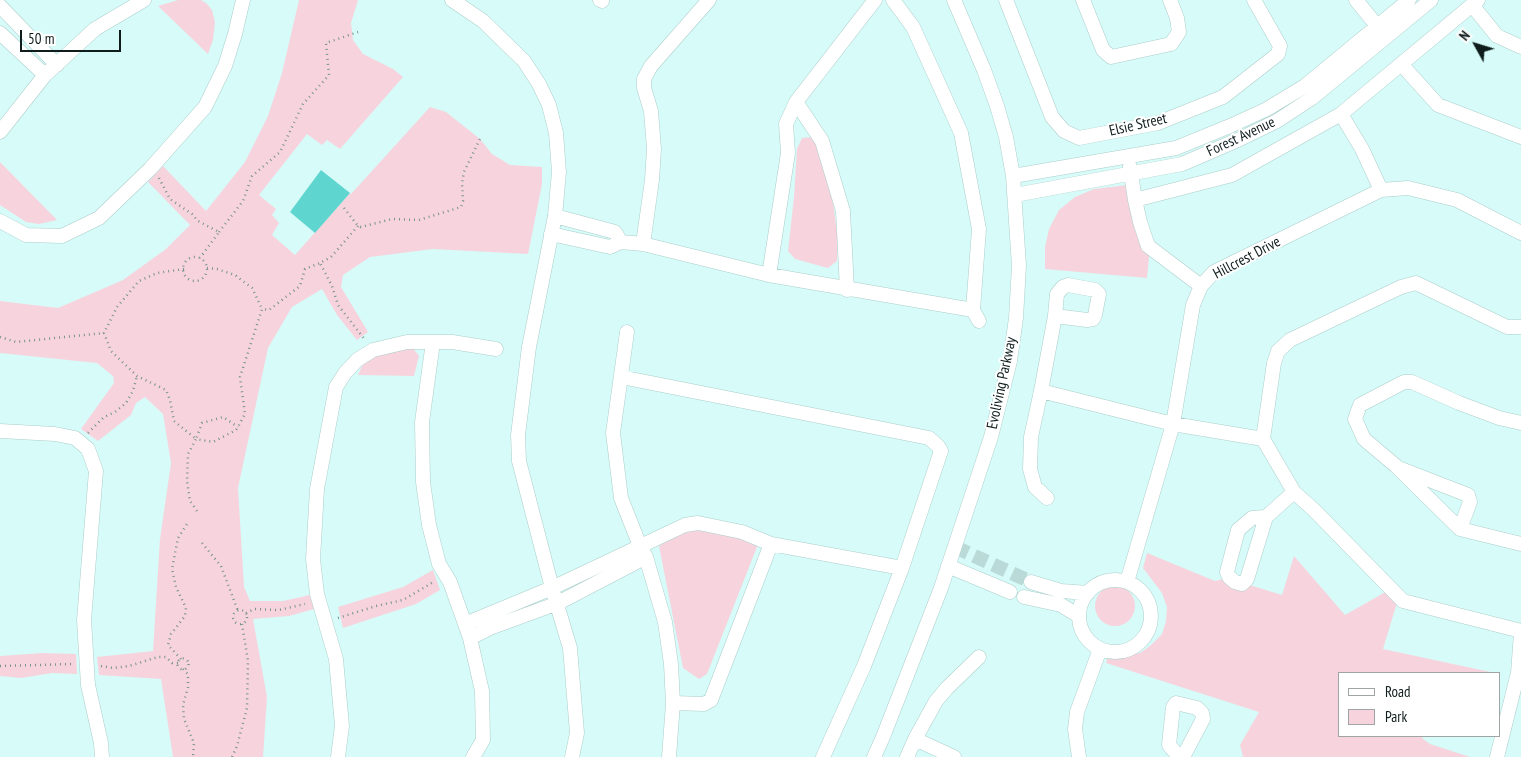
<!DOCTYPE html>
<html>
<head>
<meta charset="utf-8">
<style>
	body { margin:0 }
	#map { position:relative; width:1521px; height:757px; overflow:hidden; background:#d7fbf8; font-family:"PT Sans Narrow",sans-serif }
	canvas { display:block }
	.legend { position:absolute; left:1338px; top:672px; width:162px; height:65px; box-sizing:border-box; background:#fff; border:1px solid #9fa4a4; margin:0; padding:6px 9px; list-style:none; font-size:15px; color:#0e1c1b }
	.legend li { display:flex; align-items:center; gap:10px; height:25px }
	.legend b { width:25px; border:1px solid #9fa4a4 }
	.north { position:absolute; left:1451px; top:20px; width:50px; height:50px; -webkit-text-stroke:4px #fff; paint-order:stroke; rotate:309deg; font-size:14px; font-weight:700; line-height:20px; text-align:center; color:#0e1c1b }
	.north::after { content:''; display:block; margin:auto; width:18px; height:22px; background:#0e1c1b; clip-path:polygon(50% 0,100% 100%,50% 72%,0 100%) }
	.scale { position:absolute; left:20px; top:30px; width:101px; height:22px; box-sizing:border-box; border:2px solid #0e1c1b; border-top:0; padding-left:6px; font-size:15px; line-height:18px; white-space:nowrap; color:#0e1c1b; -webkit-text-stroke:4px #fff; paint-order:stroke }
</style>
</head>
<body>
<div id="map">
<canvas width="1521" height="757"></canvas>
<ul class="legend">
<li><b style="height:6px;background:#fff"></b>Road</li>
<li><b style="height:14px;background:#f7d4dd"></b>Park</li>
</ul>
<div class="north">N</div>
<div class="scale">50 m</div>
</div>
<script>
const ctx = document.querySelector('canvas').getContext('2d');
ctx.lineJoin = 'round';
function fillPath(path, color) {
  ctx.fillStyle = color;
  ctx.fill(path, 'evenodd');
}
function poly(rows) {
  const path = new Path2D();
  for (const r of rows) {
    if (r.length === 3) {
      path.moveTo(r[0] + r[2], r[1]);
      path.arc(r[0], r[1], r[2], 0, 2 * Math.PI);
      continue;
    }
    path.moveTo(r[0], r[1]);
    for (let i = 2; i < r.length; i += 2) path.lineTo(r[i], r[i + 1]);
  }
  return path;
}
function stroke(path, color, width, dash) {
  ctx.strokeStyle = color;
  ctx.lineWidth = width;
  ctx.lineCap = dash ? 'butt' : 'round';
  ctx.setLineDash(dash || []);
  ctx.stroke(path);
}
function drawText(font, color, halo, rows, align = 'center') {
  ctx.font = font + ' "PT Sans Narrow",sans-serif';
  ctx.lineWidth = 4;
  ctx.setLineDash([]);
  ctx.textBaseline = 'middle';
  ctx.strokeStyle = halo;
  ctx.fillStyle = color;
  for (const [text, x, y, turn = 0] of rows) {
    ctx.save();
    ctx.translate(x, y);
    ctx.rotate((+turn || 0) * Math.PI / 180);
    ctx.textAlign = isNaN(turn) ? turn : align;
    if (halo) ctx.strokeText(text, 0, 0);
    ctx.fillText(text, 0, 0);
    ctx.restore();
  }
}
const green = poly([
	[178,0,201,0,206,3,212,10,215,22,213,40,208,54,158,6],
	[299,0,358,0,351,23,353,40,363,54,393,69,403,77,340,149,327,140,322,145,307,134,259,195,276,209,272,215,279,223,272,235,295,255,350,193,351,194,430,107,446,112,480,139,492,154,510,165,542,167,542,184,528,254,433,249,370,257,343,275,341,287,368,332,357,340,337,315,322,289,292,307,268,348,238,488,244,587,250,601,283,601,310,595,314,609,289,616,253,619,267,697,263,757,173,757,161,679,99,675,97,657,153,651,160,539,171,463,163,414,145,397,136,403,131,415,98,441,81,429,114,383,113,376,97,363,0,353,0,301,58,308,123,280,166,249,190,225,148,182,163,166,206,211,245,162,268,116,282,73],
	[813,137,817,145,833,202,838,240,837,261,828,268,795,259,788,251,794,197,797,149,802,138],
	[0,162,57,220,39,224,26,222,0,205],
	[1128,185,1150,247,1147,278,1045,269,1045,247,1049,229,1059,210,1075,197,1094,189],
	[412,347,419,356,414,376,358,375,362,366,370,358,379,354],
	[696,525,756,541,757,547,707,674,699,679,683,668,659,546],
	[1147,553,1215,581,1227,578,1282,595,1294,556,1345,615,1389,590,1399,596,1383,649,1495,673,1340,673,1340,736,1422,736,1423,739,1430,744,1470,757,1243,757,1240,745,1259,712,1106,663,1108,654,1126,655,1140,653,1150,646,1162,634,1166,621,1167,607,1162,593,1143,568],
	[433,570,440,590,416,604,343,628,338,607,403,587],
	[1115,606,20],
	[43,653,76,654,77,674,52,673,21,678,0,676,0,656]
]);
const water = poly([
	[321,170,350,193,315,233,290,212]
]);
const minorTunnel = poly([
	[955,547,1031,582]
]);
const path = poly([
	[159,178,170,199,192,214,198,221,219,232,200,258],
	[344,208,358,226,361,227,392,219,419,220,461,207,463,201,462,183,464,172,481,137],
	[358,226,331,257,320,263,332,286,338,305,365,340],
	[219,232,243,201,252,176,280,152,303,104,329,75,326,43,358,32],
	[195,269,12],
	[207,268,217,269,235,275,252,288,262,309],
	[184,269,157,273,139,281,117,307,104,333,111,351,137,376,166,390,170,400,174,421,196,439,202,423,223,417,238,427],
	[0,337,16,342,104,333],
	[88,433,104,417,115,412,126,403,133,391,137,376],
	[197,511,190,501,187,481,188,454,196,439,213,442,236,430,238,427,245,414,240,377,262,309,269,310,300,286,305,269,320,263],
	[202,543,221,566,238,611],
	[240,617,7],
	[246,613,254,609,279,610,305,604],
	[338,618,376,606,403,600,435,581],
	[183,664,5.5],
	[181,659,168,645,171,634,185,616,186,608,176,587,172,569,178,538,187,524,190,525],
	[0,666,73,664],
	[101,666,113,668,129,666,158,657,166,657,172,663,178,663],
	[183,669,188,674,188,687,183,705,184,719,194,743,193,757],
	[232,757,237,746,247,708,248,661,242,624]
]);
const minor = poly([
	[452,0,483,21,524,61,539,84,549,105,556,133,559,172,555,216,529,347,518,435,519,461,552,588,570,648,577,733,572,757],
	[600,0,602,1],
	[893,0,913,27,961,133,979,229,973,310],
	[1006,0,1052,117,1064,131,1079,138,1158,123,1223,97,1278,54,1280,46,1254,0],
	[1083,0,1103,50,1111,57,1171,44,1179,32,1177,18,1170,0],
	[1356,0,1382,32],
	[1472,5,1497,36,1521,47],
	[0,6,57,65],
	[0,33,45,75],
	[1402,65,1438,105,1521,137],
	[796,102,822,141,843,211,847,290],
	[1341,114,1478,0],
	[0,132,45,75,95,29,144,0],
	[1130,167,1135,200],
	[1013,176,1176,148,1230,126,1267,109,1305,86,1409,0],
	[1015,195,1182,164,1240,139,1277,121,1312,98,1431,0],
	[555,216,615,232,621,242],
	[0,221,26,235,62,236,99,218,150,169,205,107,225,66,235,34,243,0],
	[551,234,610,247,621,242,643,244,769,275,973,310,979,321],
	[643,244,652,180,654,149,651,111,644,88,644,79,651,66,709,0],
	[769,275,788,153,786,124,796,102,875,0],
	[1201,286,1148,246,1140,222,1135,200,1232,175,1341,114,1362,149,1381,190],
	[627,332,613,433,621,498,640,546,646,557,665,622,671,664,673,703,669,757],
	[433,342,422,422,423,482,429,525,439,564,450,582,470,638,482,691,483,740,473,757],
	[621,377,929,438,938,446,941,451,902,568,864,666,823,757],
	[1041,391,1055,316,1087,320,1093,319,1095,315,1099,294,1095,290,1068,285,1063,287,1057,294,1055,316],
	[1521,423,1499,418,1459,403,1412,382,1404,382,1360,405,1355,419,1364,439,1396,466,1460,529,1521,544],
	[0,431,55,434,75,438,88,449,96,471,84,620,88,685,101,743,102,757],
	[1263,439,1274,363,1278,351,1290,340,1401,287,1416,283,1507,327,1521,327],
	[1401,469,1468,495,1470,502,1460,529],
	[1047,498,1035,487,1030,469,1031,437,1041,391,1173,424,1263,439,1294,492,1314,510,1403,601,1521,631],
	[1266,517,1252,518,1238,530,1227,572,1229,577,1235,582,1242,584,1247,579,1266,517,1294,492],
	[948,566,1010,592],
	[1115,616,36],
	[1031,582,1061,591,1088,593],
	[1127,582,1173,424,1193,305,1201,286,1214,272,1381,190,1408,188,1457,200,1521,233],
	[1024,597,1061,605,1079,616],
	[465,624,552,588,685,525,698,523,742,532,771,544,902,568],
	[470,638,490,628,558,603,646,557],
	[673,703,704,704,711,700,771,544],
	[915,739,936,701,947,688,979,657],
	[338,757,342,726,336,659,317,594,313,559,317,489,336,387,345,373,357,360,373,350,407,342,452,342,496,349],
	[874,757,883,737,941,588,991,437,1010,361,1016,318,1019,266,1013,176,1006,137,997,106,984,70,954,0],
	[907,757,915,739,954,757],
	[1079,757,1075,729,1077,712,1100,649],
	[1179,757,1169,745,1173,707,1176,703,1197,708,1202,713,1203,719,1183,757],
	[1497,757,1518,673,1521,633]
]);
const streetNames = [
	["Elsie Street",1138,125,-13],
	["Forest Avenue",1241,137,-25],
	["Hillcrest Drive",1247,258,-28],
	["Evoliving Parkway",1002,383,-78]
];
fillPath(green, '#f7d4dd');
fillPath(water, '#5fd5cf');
stroke(minorTunnel, '#b9dad7', 14, [14, 7]);
stroke(minor, '#abcecb', 15);
stroke(path, '#789290', 2.5, [1, 4]);
stroke(minor, '#fff', 14);
drawText('15px', '#0e1c1b', '#fff', streetNames);
</script>
</body>
</html>
